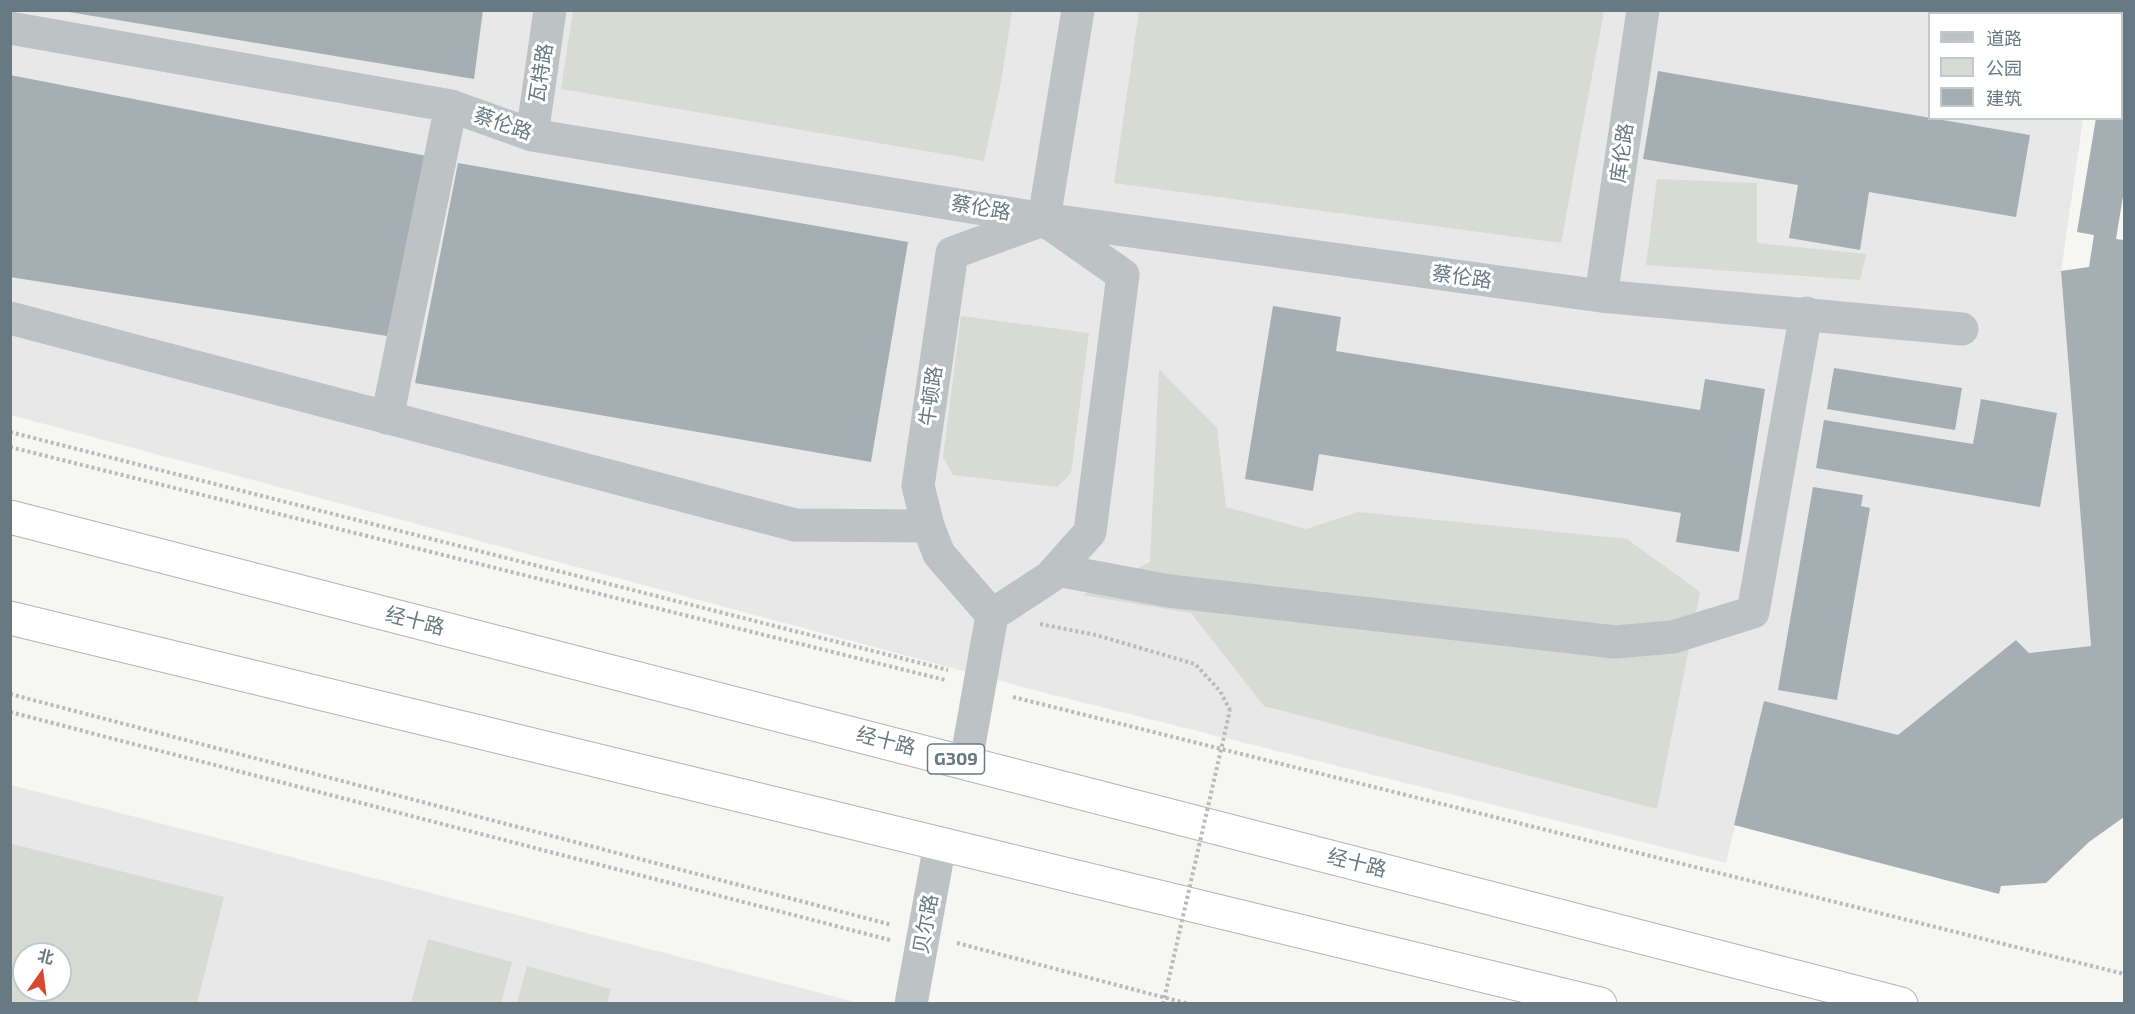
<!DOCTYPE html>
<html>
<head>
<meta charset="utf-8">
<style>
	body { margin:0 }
	#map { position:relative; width:2135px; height:1014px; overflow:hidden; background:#f6f6f3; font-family:"Exo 2","Noto Sans SC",sans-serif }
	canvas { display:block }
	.frame { position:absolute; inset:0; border:12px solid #677983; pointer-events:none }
	.legend { position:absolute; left:1928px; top:12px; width:195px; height:108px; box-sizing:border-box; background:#fff; border:2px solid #c2c9cd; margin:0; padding:8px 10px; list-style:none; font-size:18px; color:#677983 }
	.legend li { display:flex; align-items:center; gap:12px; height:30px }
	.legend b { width:30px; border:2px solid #c2c9cd }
	.north { position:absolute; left:12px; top:942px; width:60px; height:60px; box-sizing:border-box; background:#fff; border:2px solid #c2c9cd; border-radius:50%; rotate:14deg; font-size:16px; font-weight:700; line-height:24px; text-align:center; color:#677983 }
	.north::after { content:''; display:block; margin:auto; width:21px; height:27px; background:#d94831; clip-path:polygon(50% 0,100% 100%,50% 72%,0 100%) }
</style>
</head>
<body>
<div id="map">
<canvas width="2135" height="1014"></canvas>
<div class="frame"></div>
<ul class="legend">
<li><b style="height:8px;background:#bdc2c5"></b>道路</li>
<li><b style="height:16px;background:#d7dbd3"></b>公园</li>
<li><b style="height:16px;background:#a5aeb3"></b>建筑</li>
</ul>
<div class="north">北</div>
</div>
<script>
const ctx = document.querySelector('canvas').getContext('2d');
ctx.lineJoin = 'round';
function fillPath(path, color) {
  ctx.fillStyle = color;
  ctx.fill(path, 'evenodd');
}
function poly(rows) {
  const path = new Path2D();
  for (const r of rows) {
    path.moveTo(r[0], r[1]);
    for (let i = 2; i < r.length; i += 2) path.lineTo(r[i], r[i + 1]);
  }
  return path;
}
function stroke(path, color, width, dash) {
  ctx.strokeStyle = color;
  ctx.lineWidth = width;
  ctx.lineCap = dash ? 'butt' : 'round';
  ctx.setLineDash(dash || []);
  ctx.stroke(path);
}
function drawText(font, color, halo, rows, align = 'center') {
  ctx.font = font + ' "Exo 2","Noto Sans SC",sans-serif';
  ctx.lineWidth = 6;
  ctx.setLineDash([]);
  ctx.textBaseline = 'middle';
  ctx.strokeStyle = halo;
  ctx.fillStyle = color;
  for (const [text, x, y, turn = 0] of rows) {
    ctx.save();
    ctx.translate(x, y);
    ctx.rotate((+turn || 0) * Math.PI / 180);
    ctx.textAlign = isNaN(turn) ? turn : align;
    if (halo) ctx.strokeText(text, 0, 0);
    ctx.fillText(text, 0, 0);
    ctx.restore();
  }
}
const built = poly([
	[10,11,2057,11,2056,14,1930,14,1930,118,2083,119,2061,271,2091,646,2029,653,2016,640,1898,735,1764,702,1726,863,1049,694,11,415],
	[11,785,859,1003,11,1003],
	[24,954,60,954,60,990,24,990]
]);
const green = poly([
	[573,11,573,10,1012,11,1001,82,984,161,561,89],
	[1139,11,1604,11,1561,243,1114,183],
	[1657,179,1757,183,1757,243,1866,254,1860,280,1646,265],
	[961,316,1089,333,1071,473,1057,487,953,475,943,457],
	[1159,369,1217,428,1226,507,1306,529,1358,512,1627,539,1700,592,1657,809,1264,706,1191,613,1082,595,1150,562],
	[12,844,224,897,197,1003,11,1003],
	[24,954,60,954,60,990,24,990],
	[428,939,512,962,501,1003,411,1003],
	[527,966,611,989,607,1003,517,1003]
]);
const building = poly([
	[57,10,483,10,474,79],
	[1658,71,2030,135,2016,217,1869,192,1860,250,1789,238,1798,185,1643,159],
	[10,75,427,156,387,336,10,277],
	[2122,110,2124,111,2124,190,2116,239,2124,240,2124,817,2089,842,2046,883,2001,886,1999,894,1734,825,1764,701,1898,735,2016,640,2029,653,2091,646,2061,271,2089,267,2094,235,2077,232,2096,118,2122,118],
	[458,163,908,242,871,462,415,383],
	[1273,306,1341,317,1336,351,1700,410,1705,379,1765,389,1739,552,1676,542,1681,513,1319,454,1313,491,1245,479],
	[1834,368,1962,388,1955,430,1827,409],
	[1981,399,2057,413,2040,507,1816,468,1824,420,1973,444],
	[1813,487,1863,495,1861,506,1870,508,1837,700,1778,690]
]);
const path = poly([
	[10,432,948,670],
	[10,447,945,680],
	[1040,624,1096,635,1195,664,1220,691,1230,710],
	[10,694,892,925],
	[1013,697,2124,974],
	[10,712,890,940],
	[957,943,1189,1004]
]);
const minor = poly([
	[10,28,451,106,532,135,1044,219,1601,296,1962,329],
	[532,135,550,10],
	[1044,219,1078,10],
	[1601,296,1643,10],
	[10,318,795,525,928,526],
	[387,418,451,106],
	[1057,570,1169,591,1615,642,1673,637,1753,612,1806,313],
	[992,615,939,554,928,526,918,486,952,253,1043,220],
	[966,762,992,615,1050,577,1090,532,1123,275,1046,221],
	[911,1004,940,844]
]);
const highway = poly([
	[10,517,1901,1004],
	[10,618,1600,1004]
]);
const pathBridge = poly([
	[1163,1004,1230,710]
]);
const shields = [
	[956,759,57]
];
const shieldNames = [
	["G309",956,759]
];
const streetNames = [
	["瓦特路",541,73,-81],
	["蔡伦路",503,124,19],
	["库伦路",1622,153,-82],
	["蔡伦路",981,208,10],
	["蔡伦路",1462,277,8],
	["牛顿路",931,396,-82],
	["经十路",415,621,14],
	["经十路",886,741,14],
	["经十路",1357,863,14],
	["贝尔路",926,924,-80]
];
fillPath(built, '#e7e8e7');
fillPath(green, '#d7dbd3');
fillPath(building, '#a5aeb3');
stroke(highway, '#b1b6b8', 35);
stroke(path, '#b8bbbd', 4, [3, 3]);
stroke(minor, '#bdc2c5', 33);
stroke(highway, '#fff', 33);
stroke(pathBridge, '#b8bbbd', 4, [3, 3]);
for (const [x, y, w] of shields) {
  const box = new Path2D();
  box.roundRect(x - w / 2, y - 15, w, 30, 4.5);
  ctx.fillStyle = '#fff';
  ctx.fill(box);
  stroke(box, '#677983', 1.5);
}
drawText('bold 18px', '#677983', null, shieldNames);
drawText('20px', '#677983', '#fff', streetNames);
</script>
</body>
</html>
